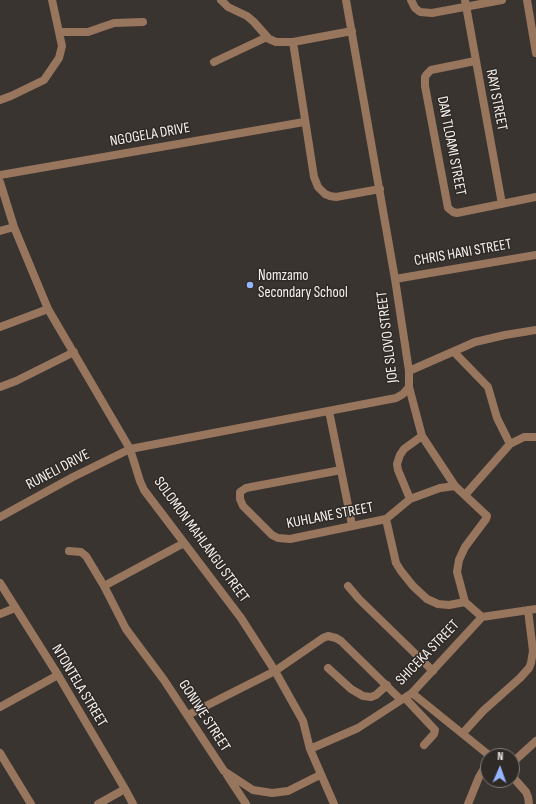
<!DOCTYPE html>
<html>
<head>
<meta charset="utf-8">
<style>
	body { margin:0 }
	#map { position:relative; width:536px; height:804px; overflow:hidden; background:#3a3431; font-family:"Sofia Sans Condensed",sans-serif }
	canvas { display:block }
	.north { position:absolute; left:480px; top:748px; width:40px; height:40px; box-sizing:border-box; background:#302a27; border:1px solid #7f7a77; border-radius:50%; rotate:2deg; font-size:11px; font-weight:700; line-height:16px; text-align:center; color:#f5f2ef }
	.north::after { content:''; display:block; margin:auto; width:14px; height:18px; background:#95b6fd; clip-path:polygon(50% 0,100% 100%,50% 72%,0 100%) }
</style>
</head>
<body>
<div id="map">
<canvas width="536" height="804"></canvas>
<div class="north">N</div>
</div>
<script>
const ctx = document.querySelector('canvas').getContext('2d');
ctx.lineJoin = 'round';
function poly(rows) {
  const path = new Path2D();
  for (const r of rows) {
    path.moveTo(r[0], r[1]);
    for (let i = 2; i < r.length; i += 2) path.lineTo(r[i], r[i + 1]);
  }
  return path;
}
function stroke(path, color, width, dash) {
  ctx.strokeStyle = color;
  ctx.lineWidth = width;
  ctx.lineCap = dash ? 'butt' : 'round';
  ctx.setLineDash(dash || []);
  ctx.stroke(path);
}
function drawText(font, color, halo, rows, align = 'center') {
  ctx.font = font + ' "Sofia Sans Condensed",sans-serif';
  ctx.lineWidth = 3;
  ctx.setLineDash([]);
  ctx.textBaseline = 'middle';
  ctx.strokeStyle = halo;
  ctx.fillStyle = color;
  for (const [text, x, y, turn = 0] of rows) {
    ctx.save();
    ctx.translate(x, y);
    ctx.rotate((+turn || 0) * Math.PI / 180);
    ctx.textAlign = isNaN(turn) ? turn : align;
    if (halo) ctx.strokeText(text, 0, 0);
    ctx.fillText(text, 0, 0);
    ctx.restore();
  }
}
const minor = poly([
	[221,0,228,7,247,16,254,22,269,39,276,42,293,42],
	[411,0,415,8,420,12,432,13,502,0],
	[465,0,502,204],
	[527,0,536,53],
	[352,31,293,42,314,177,318,187,325,194,330,196,336,197,380,189],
	[59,32,88,32,114,23,143,22],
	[475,61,431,70,427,74,425,77,425,86,448,208,453,212,457,213,536,197],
	[214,62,267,37],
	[0,100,11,96,44,80,59,58,62,46,52,0],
	[0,175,304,122],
	[0,182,14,227,48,309,130,449,140,481,144,490,241,618,275,671,303,721,310,749,334,804],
	[0,231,14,227],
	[395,279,536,255],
	[0,327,48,309],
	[454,352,488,387,497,418,510,444],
	[409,371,475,342,505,335,536,330],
	[0,387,16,381,74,352],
	[409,387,422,436,455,486,487,516,486,519,465,547,459,560,457,572,465,602,482,617],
	[329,411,352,525],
	[341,470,246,488,240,492,240,499,243,506,272,535,278,538,290,539,386,519,410,499,440,488,455,486],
	[465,495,510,444,524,437,536,437],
	[410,499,398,470,397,464,400,455,404,449,422,436],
	[0,517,73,477,130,449,396,398,403,394,409,387,409,371,395,279,346,0],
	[386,519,396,563,401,571,413,586,427,599,438,604,449,605,465,602],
	[69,551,81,552,86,556,104,586,126,629,164,680,224,771,253,790,272,793,288,791,320,775],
	[0,583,58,675,125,789,133,804],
	[104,586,184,543],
	[348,586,359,599,433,671],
	[0,614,15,608],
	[328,668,351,689,363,696,371,697,376,695,387,685],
	[412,693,490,756],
	[405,698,435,730,434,734,424,745],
	[0,707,58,675],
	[188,715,275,671,323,638,328,636,336,638,341,641,401,700],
	[463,733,483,711,520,678,529,668,531,663,533,651,528,610],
	[310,749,358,728,412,693,482,617,536,609],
	[0,753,31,804],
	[512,763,536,741],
	[227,775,246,804],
	[512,776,526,792,528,797,529,804],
	[98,804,125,789],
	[468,804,479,777,488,762]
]);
const markers = [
	[250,285,4,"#95b6fd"]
];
const streetNames = [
	["RAYI STREET",496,100,79],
	["NGOGELA DRIVE",150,135,-10],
	["DAN TLOAMI STREET",451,146,79],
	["CHRIS HANI STREET",463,253,-10],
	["JOE SLOVO STREET",388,337,-97],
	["RUNELI DRIVE",58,470,-28],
	["KUHLANE STREET",330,516,-11],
	["SOLOMON MAHLANGU STREET",201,540,54],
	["SHICEKA STREET",428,653,-46],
	["NTONTELA STREET",79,686,59],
	["GONIWE STREET",204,716,57]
];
const poiNames = [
	["Nomzamo",258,276],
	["Secondary School",258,293]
];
stroke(minor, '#98755d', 8);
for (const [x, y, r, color] of markers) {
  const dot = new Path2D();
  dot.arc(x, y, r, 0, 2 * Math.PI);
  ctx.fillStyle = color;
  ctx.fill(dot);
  stroke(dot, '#302a27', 1.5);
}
drawText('15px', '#f5f2ef', '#302a27', streetNames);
drawText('15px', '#f5f2ef', '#302a27', poiNames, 'left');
</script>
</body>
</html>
